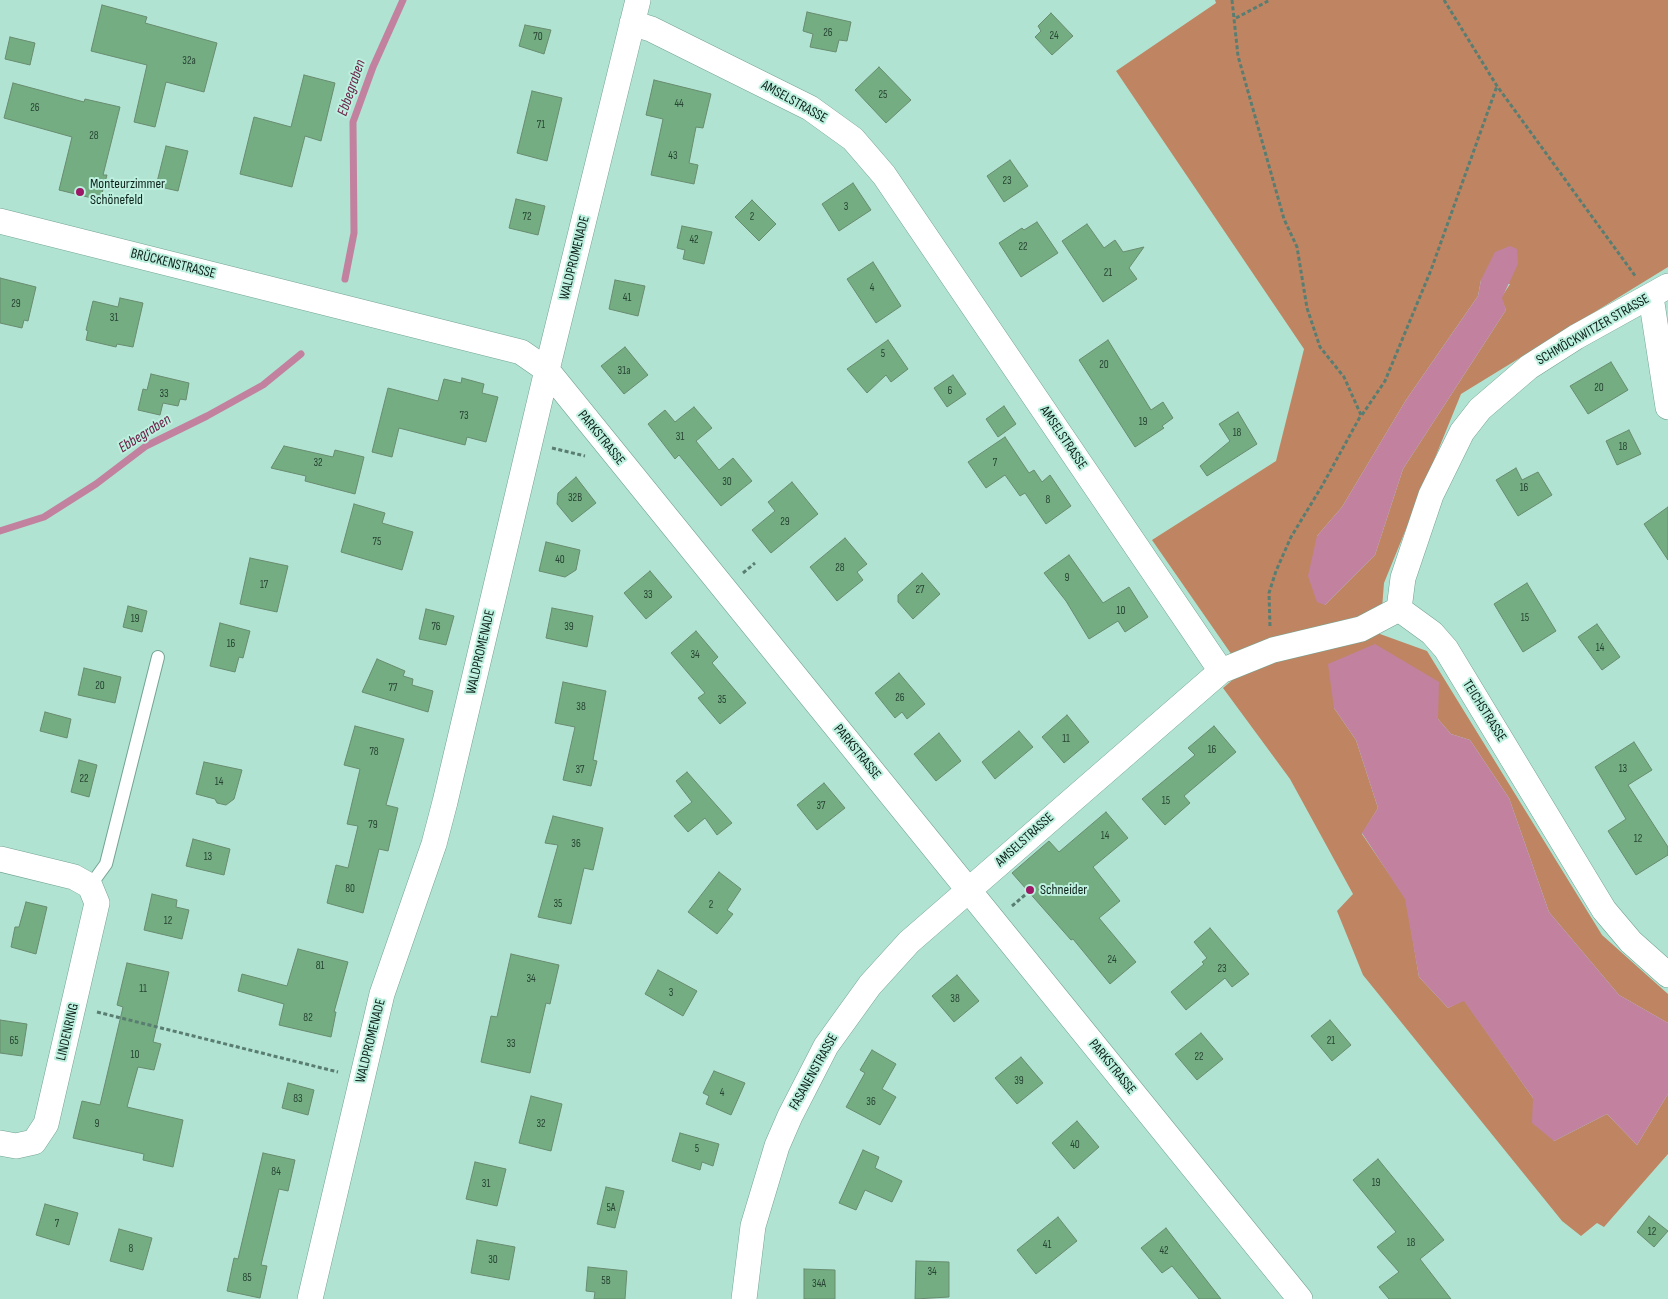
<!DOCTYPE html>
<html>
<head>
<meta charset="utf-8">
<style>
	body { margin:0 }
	canvas { display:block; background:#b0e3d1 }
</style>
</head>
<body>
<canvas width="1668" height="1299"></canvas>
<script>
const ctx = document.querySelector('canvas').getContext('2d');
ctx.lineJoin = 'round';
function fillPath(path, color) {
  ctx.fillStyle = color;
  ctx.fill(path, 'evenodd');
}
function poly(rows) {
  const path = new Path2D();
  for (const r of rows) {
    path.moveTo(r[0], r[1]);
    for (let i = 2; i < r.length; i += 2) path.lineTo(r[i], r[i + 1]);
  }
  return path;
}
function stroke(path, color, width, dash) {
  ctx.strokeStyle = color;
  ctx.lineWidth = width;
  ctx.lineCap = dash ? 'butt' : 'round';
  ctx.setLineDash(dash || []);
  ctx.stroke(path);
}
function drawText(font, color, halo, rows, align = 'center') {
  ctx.font = font + ' "Sofia Sans Condensed",sans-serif';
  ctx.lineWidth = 4;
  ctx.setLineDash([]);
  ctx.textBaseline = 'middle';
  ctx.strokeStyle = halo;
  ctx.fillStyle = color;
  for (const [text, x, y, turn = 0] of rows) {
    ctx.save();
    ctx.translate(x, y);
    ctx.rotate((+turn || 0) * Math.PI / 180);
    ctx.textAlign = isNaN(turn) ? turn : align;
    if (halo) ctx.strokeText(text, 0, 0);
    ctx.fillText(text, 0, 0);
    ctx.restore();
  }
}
const forest = poly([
	[1215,0,1668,0,1668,267,1461,394,1384,583,1380,634,1427,651,1602,935,1668,994,1668,1023,1619,995,1549,912,1509,798,1470,740,1451,734,1438,719,1334,708,1356,740,1378,808,1362,834,1406,899,1419,977,1448,1008,1464,1000,1533,1098,1554,1141,1607,1114,1637,1145,1668,1094,1668,1154,1604,1227,1597,1223,1581,1236,1562,1221,1363,975,1337,911,1353,894,1290,779,1223,688,1243,671,1152,540,1276,461,1304,349,1116,71,1216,3],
	[1481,280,1510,284,1501,298,1506,310,1403,469,1375,555,1325,605,1317,536,1342,507,1406,400,1478,296]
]);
const water = poly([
	[1510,246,1517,249,1518,264,1502,298,1506,310,1403,469,1375,555,1325,605,1317,602,1308,576,1317,536,1342,507,1406,400,1478,296,1481,280,1495,252],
	[1375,644,1439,682,1438,719,1451,734,1470,740,1509,798,1549,912,1619,995,1668,1023,1668,1094,1637,1145,1607,1114,1554,1141,1532,1123,1533,1098,1464,1001,1448,1008,1419,977,1405,899,1362,833,1378,808,1356,740,1334,708,1328,664]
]);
const stream = poly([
	[345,279,354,233,353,122,373,67,403,0],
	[0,531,44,517,96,484,146,446,207,416,263,385,301,354]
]);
const building = poly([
	[102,5,147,17,145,23,217,43,204,92,166,82,155,127,134,122,147,65,91,51,102,5],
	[807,12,851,22,847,41,839,40,836,52,810,47,813,34,803,31,807,12],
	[1051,13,1073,36,1052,55,1035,37,1041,31,1038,26,1051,13],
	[525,25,551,30,544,54,519,46,525,25],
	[10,37,35,43,30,65,5,59,10,37],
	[879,67,911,100,886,123,855,90,879,67],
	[304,75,335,83,321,141,305,136,292,187,240,174,254,117,291,127,304,75],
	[654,80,711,94,703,128,696,127,689,163,698,165,694,184,651,175,663,119,646,115,654,80],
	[13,83,84,102,85,99,120,107,103,175,107,175,100,200,59,190,72,137,4,118,13,83],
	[532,91,562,98,547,161,517,153,532,91],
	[166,146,188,151,178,191,156,186,166,146],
	[1010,160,1028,186,1004,202,987,176,1010,160],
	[853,183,871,210,839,231,822,204,853,183],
	[516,199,545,206,538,235,509,228,516,199],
	[752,200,776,224,759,241,735,217,752,200],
	[1037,222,1058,253,1021,277,999,243,1022,228,1024,230,1037,222],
	[1087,224,1104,248,1115,240,1123,252,1144,247,1129,268,1137,279,1103,302,1062,241,1087,224],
	[682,226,712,232,704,264,683,259,685,250,677,248,682,226],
	[873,262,901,306,876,323,847,279,873,262],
	[0,278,36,287,28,321,24,320,22,328,0,323,0,278],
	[615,280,645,286,638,316,609,309,615,280],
	[120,298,143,303,133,347,117,344,116,347,86,340,88,331,86,330,93,301,118,307,120,298],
	[888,340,908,369,891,382,886,375,867,393,847,369,888,340],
	[1108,340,1151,410,1163,402,1173,418,1162,426,1164,428,1135,447,1079,360,1108,340],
	[625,347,648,375,624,394,601,366,625,347],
	[1611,362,1628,390,1588,414,1570,386,1611,362],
	[151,374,189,383,186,400,180,399,178,406,163,403,160,415,138,410,143,389,147,390,151,374],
	[953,375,966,394,947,407,934,388,953,375],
	[462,378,484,384,482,393,498,397,486,442,467,437,465,445,399,428,392,457,372,452,388,388,438,401,444,379,461,383,462,378],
	[1004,406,1016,424,998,437,986,419,1004,406],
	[694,407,712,428,696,441,719,470,733,458,752,481,721,506,679,455,675,459,648,424,665,410,675,422,694,407],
	[1238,412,1257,444,1207,476,1200,466,1230,441,1219,424,1238,412],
	[1629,430,1641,454,1617,465,1606,441,1629,430],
	[1005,437,1029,473,1034,470,1042,482,1050,475,1071,506,1046,524,1025,493,1020,496,1005,475,986,488,968,462,1005,437],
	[284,446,333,457,335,450,364,457,355,494,305,481,306,476,271,468,284,446],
	[1516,468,1522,480,1538,472,1552,495,1518,516,1496,480,1516,468],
	[576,477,596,503,572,522,557,504,558,493,576,477],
	[792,482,818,514,771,553,752,530,775,511,768,502,792,482],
	[354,504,385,513,382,523,413,532,402,570,341,552,354,504],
	[1668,507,1668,560,1644,524,1668,507],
	[845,538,867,564,857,572,863,580,837,601,810,567,845,538],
	[546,542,580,550,576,570,565,577,539,571,546,542],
	[1069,555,1103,603,1129,587,1148,617,1125,632,1118,621,1089,639,1066,601,1044,573,1069,555],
	[250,558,288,566,277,612,240,604,250,558],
	[650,571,672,597,646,619,624,593,650,571],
	[922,573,940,594,913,619,898,602,898,595,922,573],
	[1527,583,1556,631,1523,652,1494,604,1527,583],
	[128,606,147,611,142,632,123,627,128,606],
	[552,608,593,616,587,647,546,638,552,608],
	[426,609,454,616,446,645,419,639,426,609],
	[220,623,250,631,243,658,239,657,235,672,210,666,220,623],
	[1597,624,1620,657,1602,670,1578,637,1597,624],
	[696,631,718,657,712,663,746,703,720,724,698,698,705,693,671,653,696,631],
	[377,659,405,671,403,676,413,679,412,685,433,691,428,712,362,692,377,659],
	[84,668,121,677,115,703,78,695,84,668],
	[899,673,925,704,907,719,902,712,895,718,875,693,899,673],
	[563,682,606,691,593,760,597,761,591,786,563,780,575,727,555,723,563,682],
	[45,712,71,719,67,738,40,731,45,712],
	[1067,715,1089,742,1064,763,1042,737,1067,715],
	[355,726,404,739,386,805,398,808,388,851,379,849,363,913,327,903,336,865,348,868,358,826,347,824,360,769,344,765,355,726],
	[1214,726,1236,752,1184,796,1190,803,1165,825,1142,799,1195,755,1188,748,1214,726],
	[1019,731,1033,747,995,779,982,762,1019,731],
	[939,733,961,761,936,781,914,754,939,733],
	[1634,742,1652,770,1628,785,1668,847,1668,855,1636,875,1608,831,1626,819,1595,767,1634,742],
	[79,760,97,765,89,797,71,792,79,760],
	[204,762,242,770,234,799,226,805,217,803,215,799,196,794,204,762],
	[687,772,732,823,717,835,705,818,688,832,674,816,692,802,676,781,687,772],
	[824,783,845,808,817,830,797,805,824,783],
	[1106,812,1128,838,1093,867,1120,901,1099,918,1136,962,1110,984,1073,939,1071,940,1012,873,1049,841,1059,852,1106,812],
	[553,816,603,828,593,870,584,868,571,924,538,917,558,845,545,843,553,816],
	[193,839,230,849,224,875,186,866,193,839],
	[719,872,741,889,727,910,733,914,717,934,688,912,719,872],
	[152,894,177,900,176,907,189,910,182,939,144,930,152,894],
	[26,902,47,907,36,954,11,947,15,927,19,927,26,902],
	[1210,928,1249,974,1232,987,1225,978,1186,1010,1171,992,1204,964,1202,962,1207,958,1194,942,1210,928],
	[298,949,348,962,334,1012,336,1012,331,1037,279,1025,284,1004,238,991,242,974,287,986,298,949],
	[511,954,559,965,550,1004,546,1003,530,1073,481,1062,491,1016,497,1017,511,954],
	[127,963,169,972,153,1042,161,1044,154,1070,138,1067,127,1107,183,1120,173,1167,143,1160,144,1154,73,1138,82,1101,100,1105,123,1007,117,1005,127,963],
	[658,970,697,991,683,1016,645,994,658,970],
	[957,975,979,1001,954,1022,932,996,957,975],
	[0,1020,27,1024,22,1056,0,1053,0,1020],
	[1330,1020,1351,1045,1332,1061,1311,1036,1330,1020],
	[1201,1033,1223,1059,1197,1080,1175,1054,1201,1033],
	[872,1050,896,1064,882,1089,896,1097,880,1125,846,1107,865,1073,860,1070,872,1050],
	[1021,1057,1043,1083,1017,1104,995,1078,1021,1057],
	[714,1071,745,1083,731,1115,706,1104,709,1096,703,1093,714,1071],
	[288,1083,314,1090,308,1115,282,1108,288,1083],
	[531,1096,562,1104,551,1151,519,1143,531,1096],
	[1077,1121,1099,1147,1074,1169,1052,1143,1077,1121],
	[680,1133,719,1144,713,1166,702,1162,700,1170,672,1161,680,1133],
	[863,1150,879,1157,875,1168,902,1181,892,1202,865,1190,856,1210,839,1203,863,1150],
	[263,1153,295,1160,288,1191,279,1189,261,1265,267,1266,260,1298,227,1291,234,1258,238,1259,263,1153],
	[1378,1159,1444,1240,1420,1259,1451,1299,1389,1299,1379,1287,1399,1272,1377,1247,1396,1232,1353,1180,1378,1159],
	[475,1162,506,1169,497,1206,466,1199,475,1162],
	[606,1187,624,1191,615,1228,597,1224,606,1187],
	[45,1204,78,1213,69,1245,36,1235,45,1204],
	[1649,1216,1668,1231,1654,1247,1637,1232,1649,1216],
	[1058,1217,1077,1241,1036,1274,1017,1250,1058,1217],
	[1166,1228,1186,1254,1221,1299,1199,1299,1172,1266,1162,1273,1141,1248,1166,1228],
	[119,1229,152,1238,143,1270,110,1261,119,1229],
	[477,1240,515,1247,509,1280,471,1273,477,1240],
	[916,1261,949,1262,949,1297,915,1299,916,1261],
	[588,1267,627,1271,625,1299,594,1299,595,1292,586,1291,588,1267],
	[804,1269,835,1270,835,1299,804,1299,804,1269]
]);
const path = poly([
	[1232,0,1238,56,1284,219,1297,247,1307,308,1320,347,1344,377,1361,415,1322,486,1291,537,1276,571,1269,593,1270,627],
	[1444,0,1497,86,1636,277],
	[1236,18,1270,0],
	[1362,415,1385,381,1431,270,1497,86],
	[552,448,585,456],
	[743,573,755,563],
	[1012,906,1025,895],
	[97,1012,338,1072]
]);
const lane = poly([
	[90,886,106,864,158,657]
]);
const street = poly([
	[632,23,651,29,810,108,853,139,884,175,1221,671],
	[0,221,521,352,547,370,1300,1299],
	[1651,297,1668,407],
	[1399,609,1432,633,1446,649,1604,910,1631,942,1668,975],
	[1399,609,1403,578,1431,495,1462,432,1480,409,1529,367,1576,337,1668,286],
	[0,859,74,877,90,886,97,903,46,1124,34,1142,16,1146,0,1143],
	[310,1299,382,994,434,844,445,802,547,370,638,0],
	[744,1299,753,1226,777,1146,790,1116,826,1046,870,985,909,942,1221,671,1273,650,1361,629,1399,609]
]);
const markers = [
	[80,192,5,"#9d1767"],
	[1030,890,5,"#9d1767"]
];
const numberNames = [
	["26",828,33],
	["24",1054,36],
	["70",538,37],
	["32a",189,61],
	["25",883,95],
	["44",679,104],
	["26",35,108],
	["71",541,125],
	["28",94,136],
	["43",673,156],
	["23",1007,181],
	["3",846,207],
	["72",527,217],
	["2",752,217],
	["42",694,240],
	["22",1023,247],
	["21",1108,273],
	["4",872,288],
	["41",627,298],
	["29",16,304],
	["31",114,318],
	["5",883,354],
	["20",1104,365],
	["31a",624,371],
	["20",1599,388],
	["6",950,391],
	["33",164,394],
	["73",464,416],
	["19",1143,422],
	["18",1237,433],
	["31",680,437],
	["18",1623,447],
	["32",318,463],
	["7",995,463],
	["30",727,482],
	["16",1524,488],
	["32B",575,498],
	["8",1048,500],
	["29",785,522],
	["75",377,542],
	["40",560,560],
	["28",840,568],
	["9",1067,578],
	["17",264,585],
	["27",920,590],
	["33",648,595],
	["10",1121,611],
	["15",1525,618],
	["19",135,619],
	["76",436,627],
	["39",569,627],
	["16",231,644],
	["14",1600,648],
	["34",695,655],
	["20",100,686],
	["77",393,688],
	["26",900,698],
	["35",722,700],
	["38",581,707],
	["11",1066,739],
	["16",1212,750],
	["78",374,752],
	["13",1623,769],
	["37",580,770],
	["22",84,779],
	["14",219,782],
	["15",1166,801],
	["37",821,806],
	["79",373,825],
	["14",1105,836],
	["12",1638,839],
	["36",576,844],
	["13",208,857],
	["80",350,889],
	["35",558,904],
	["2",711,905],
	["12",168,921],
	["24",1112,960],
	["81",320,966],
	["23",1222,969],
	["34",531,979],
	["11",143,989],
	["3",671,993],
	["38",955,999],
	["82",308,1018],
	["65",14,1041],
	["21",1331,1041],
	["33",511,1044],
	["10",135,1055],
	["22",1199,1057],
	["39",1019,1081],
	["4",722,1093],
	["83",298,1099],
	["36",871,1102],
	["9",97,1124],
	["32",541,1124],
	["40",1075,1145],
	["5",697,1149],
	["84",276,1172],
	["19",1376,1183],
	["31",486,1184],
	["5A",611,1208],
	["7",57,1224],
	["12",1652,1232],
	["18",1411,1243],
	["41",1047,1245],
	["8",131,1249],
	["42",1164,1251],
	["30",493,1260],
	["34",932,1272],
	["85",247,1278],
	["5B",606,1281],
	["34A",819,1284]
];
const streetNames = [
	["AMSELSTRASSE",794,102,29],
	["WALDPROMENADE",575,258,-76],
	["BRÜCKENSTRASSE",173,264,14],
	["SCHMÖCKWITZER STRASSE",1593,330,-30],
	["PARKSTRASSE",601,438,51],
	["AMSELSTRASSE",1063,438,56],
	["WALDPROMENADE",481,652,-77],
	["TEICHSTRASSE",1484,711,58],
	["PARKSTRASSE",857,752,51],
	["AMSELSTRASSE",1025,840,-42],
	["LINDENRING",68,1032,-77],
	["WALDPROMENADE",371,1041,-76],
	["PARKSTRASSE",1112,1067,51],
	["FASANENSTRASSE",814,1072,-61]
];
const poiNames = [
	["Monteurzimmer",90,184],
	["Schönefeld",90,200],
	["Schneider",1040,890]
];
const waterNames = [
	["Ebbegraben",352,88,-71],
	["Ebbegraben",145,434,-32]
];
fillPath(forest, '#bf8563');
fillPath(water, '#c2829f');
stroke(stream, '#c2829f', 7);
fillPath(building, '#74ad81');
stroke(building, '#688c70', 1);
stroke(lane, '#73a493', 14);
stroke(street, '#73a493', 26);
stroke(path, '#5a7d71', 3, [4, 2.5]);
stroke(lane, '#fff', 12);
stroke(street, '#fff', 25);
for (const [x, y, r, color] of markers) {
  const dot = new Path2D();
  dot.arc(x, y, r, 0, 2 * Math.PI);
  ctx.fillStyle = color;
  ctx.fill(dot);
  stroke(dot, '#bdf0de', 2);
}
drawText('11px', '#274434', null, numberNames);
drawText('14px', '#0d211a', '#bdf0de', streetNames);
drawText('14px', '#0d211a', '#bdf0de', poiNames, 'left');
drawText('italic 15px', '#6c2049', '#bdf0de', waterNames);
</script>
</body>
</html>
